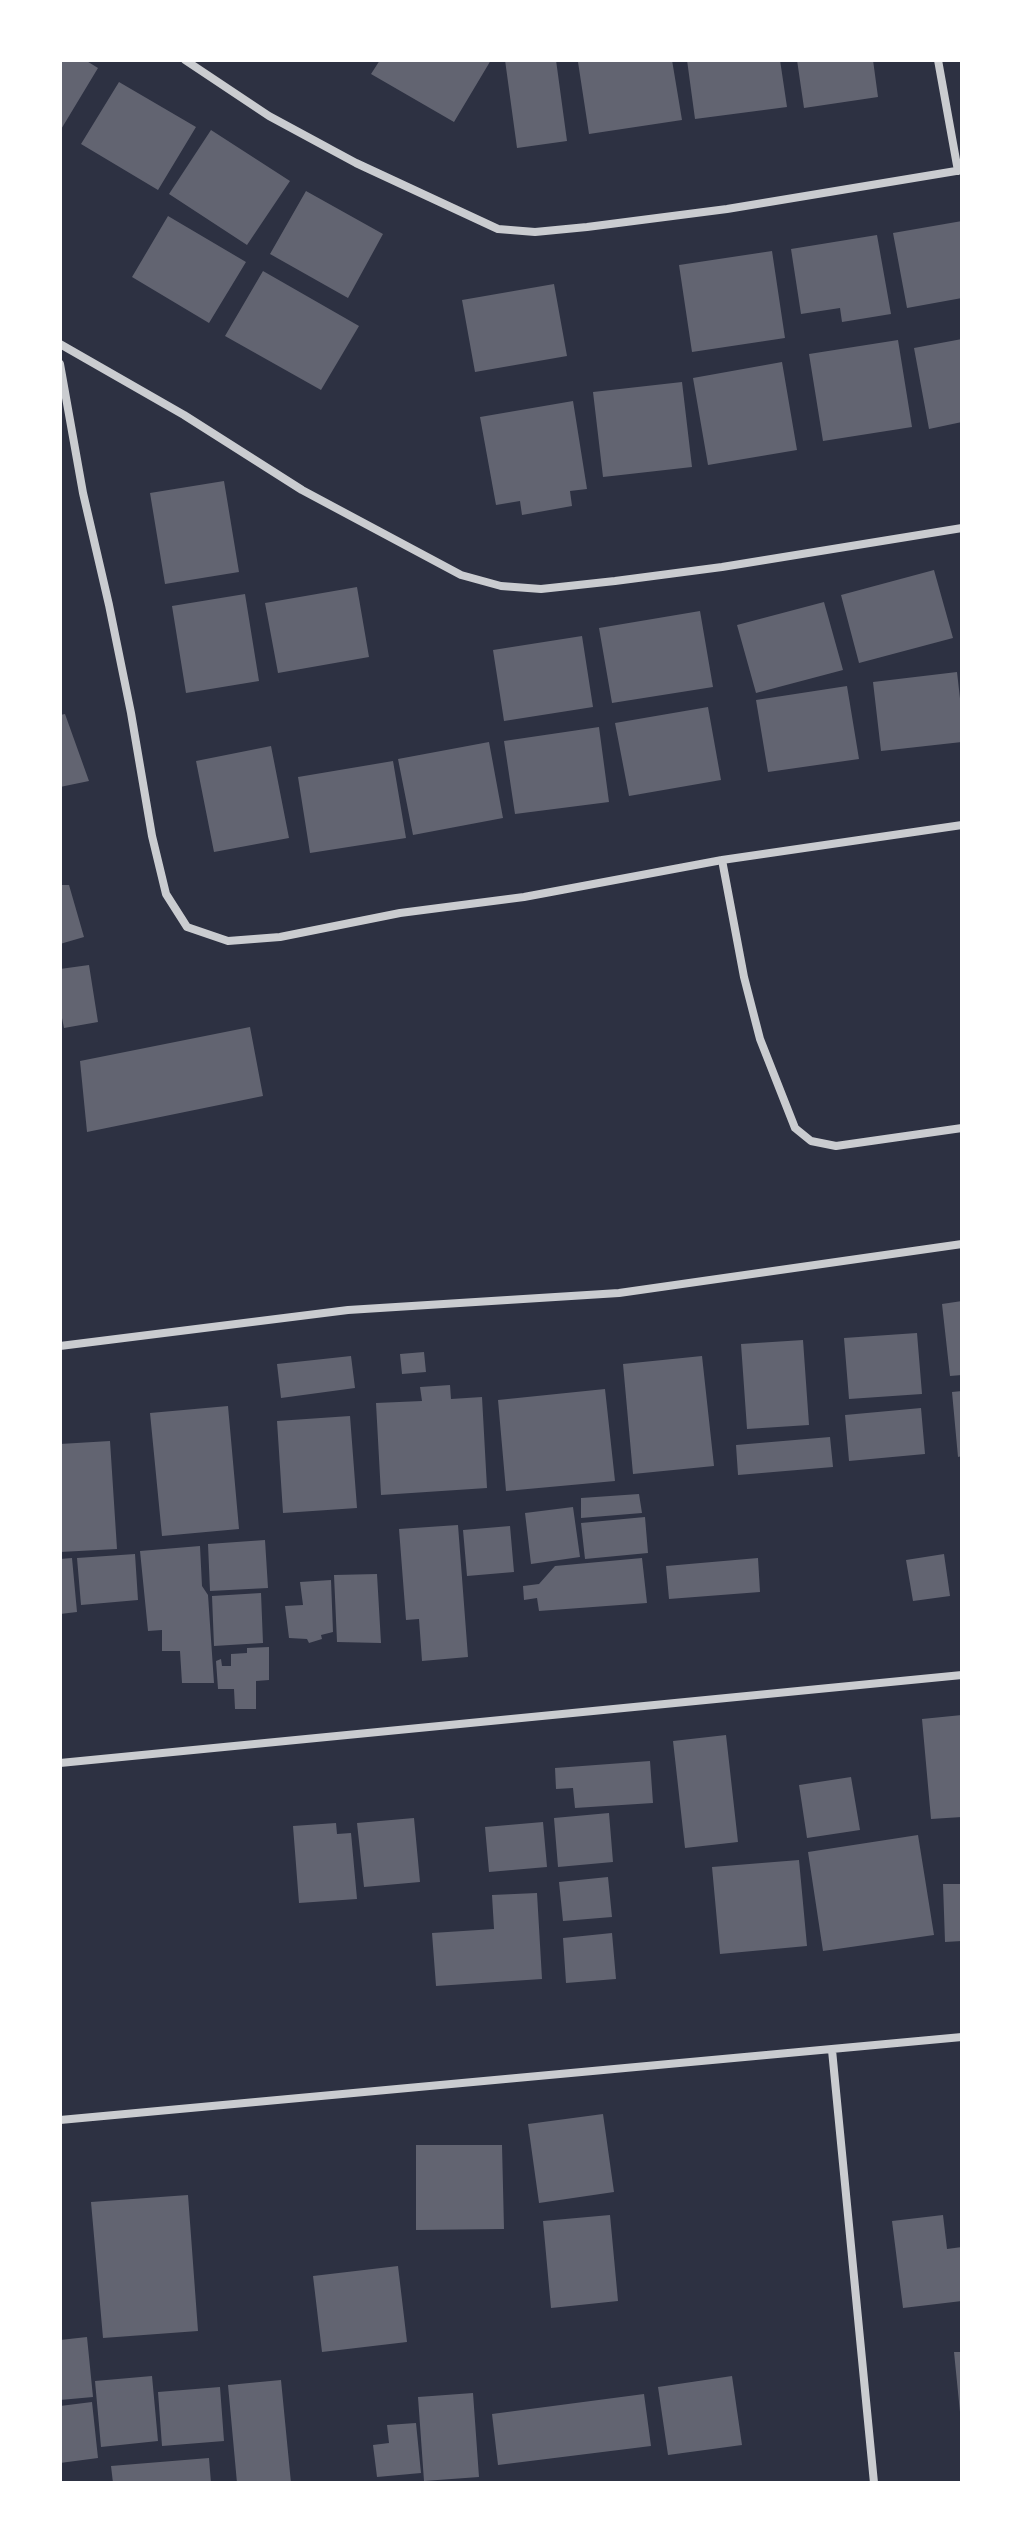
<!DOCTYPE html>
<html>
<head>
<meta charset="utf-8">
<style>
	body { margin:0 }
	#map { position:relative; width:1022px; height:2543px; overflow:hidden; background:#2d3142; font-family:"Exo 2",sans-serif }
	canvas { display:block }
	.frame { position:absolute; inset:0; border:62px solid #fff; pointer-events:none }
</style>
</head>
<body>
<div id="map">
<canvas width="1022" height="2543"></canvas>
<div class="frame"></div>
</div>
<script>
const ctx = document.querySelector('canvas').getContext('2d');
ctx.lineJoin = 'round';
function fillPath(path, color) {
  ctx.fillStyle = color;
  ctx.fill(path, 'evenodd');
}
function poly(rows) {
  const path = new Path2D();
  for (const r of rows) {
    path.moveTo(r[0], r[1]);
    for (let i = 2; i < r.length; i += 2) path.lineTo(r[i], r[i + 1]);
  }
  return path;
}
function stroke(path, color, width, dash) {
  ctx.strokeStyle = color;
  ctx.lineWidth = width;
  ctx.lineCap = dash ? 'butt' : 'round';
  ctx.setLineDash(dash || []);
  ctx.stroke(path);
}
const building = poly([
	[60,60,85,60,98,68,60,131],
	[380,60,491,60,454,122,371,74],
	[505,60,556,60,567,141,517,148],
	[588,60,672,60,682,120,589,134,578,62],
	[687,60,780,60,787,107,695,119],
	[797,60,873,60,878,97,804,108],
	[119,82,196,127,158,190,81,144],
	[211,130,290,181,247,245,169,194],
	[306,191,383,234,348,298,270,254],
	[168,216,246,262,209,323,132,277],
	[962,221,962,298,907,308,893,233],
	[877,235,891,314,842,322,840,308,801,314,791,249],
	[772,251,785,338,692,352,679,265],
	[263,271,359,326,321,390,225,336],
	[554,284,567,356,475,372,462,300],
	[962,339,962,422,929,429,914,348],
	[898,340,912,427,823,441,809,354],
	[782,362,797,450,708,465,693,378],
	[682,382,692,467,603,477,593,392],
	[573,401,587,489,570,491,572,506,522,515,520,501,496,505,480,417],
	[224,481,239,572,165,584,150,493],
	[934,570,953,638,859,663,841,595],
	[357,587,369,657,278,673,265,603],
	[245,594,259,681,186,693,172,606],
	[824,602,843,670,756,693,737,625],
	[700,611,713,687,612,703,599,628],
	[582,636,593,707,504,721,493,650],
	[957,672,962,716,962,742,881,751,873,682],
	[847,686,859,759,768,772,756,700],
	[708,707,721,780,629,796,615,723],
	[65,714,89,781,60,787,60,715],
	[599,727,609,802,515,814,504,741],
	[489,742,503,818,413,835,398,759],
	[271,746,289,838,214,852,196,761],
	[393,761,406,838,310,853,298,777],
	[60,885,69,885,84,937,60,944],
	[89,965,98,1022,64,1028,60,1008,60,969],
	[250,1027,263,1096,87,1132,80,1061],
	[962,1301,962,1375,950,1376,942,1304],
	[917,1333,922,1394,849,1399,844,1338],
	[803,1340,809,1425,747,1429,741,1344],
	[424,1352,426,1372,402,1374,400,1354],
	[351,1356,355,1388,281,1398,277,1364],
	[702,1356,714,1466,633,1474,623,1364],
	[450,1385,451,1399,482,1397,487,1488,381,1495,376,1403,422,1401,420,1387],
	[605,1389,615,1481,506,1491,498,1400],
	[962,1391,962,1456,958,1457,952,1392],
	[228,1406,239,1529,162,1536,150,1413],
	[921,1408,925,1454,849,1461,845,1415],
	[350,1416,357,1508,283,1513,277,1421],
	[830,1437,833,1467,738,1475,736,1445],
	[110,1441,117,1549,60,1552,60,1444],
	[639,1494,642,1513,581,1518,581,1498],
	[573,1507,580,1557,531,1564,525,1513],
	[645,1517,648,1553,585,1559,581,1523],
	[458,1525,468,1657,422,1661,419,1619,406,1620,399,1529],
	[510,1526,514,1572,467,1576,463,1530],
	[265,1540,268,1588,210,1591,208,1544],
	[200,1546,202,1586,208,1595,214,1683,182,1683,180,1651,162,1651,162,1630,148,1631,140,1551],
	[135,1554,138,1600,81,1605,77,1558],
	[944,1554,950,1596,913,1601,906,1560],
	[72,1558,77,1612,60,1614,60,1559],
	[642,1558,647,1603,539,1611,537,1598,524,1600,523,1586,539,1584,555,1566],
	[758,1558,760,1592,669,1599,666,1566],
	[377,1574,381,1643,337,1642,334,1575],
	[331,1580,333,1632,321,1635,322,1639,309,1643,307,1639,289,1638,285,1606,303,1605,300,1582],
	[261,1593,263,1643,214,1646,212,1596],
	[269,1647,269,1680,256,1681,256,1709,235,1709,234,1689,218,1689,216,1661,221,1659,222,1666,231,1666,231,1654,247,1653,247,1648],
	[962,1715,962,1817,931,1819,922,1719],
	[726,1735,738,1842,685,1848,673,1741],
	[650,1761,653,1803,575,1808,573,1788,556,1789,555,1768],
	[851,1777,860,1830,807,1838,799,1785],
	[609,1813,613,1862,558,1867,554,1818],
	[414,1818,420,1882,364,1887,357,1823],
	[543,1822,547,1867,489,1872,485,1827],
	[336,1823,337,1834,351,1833,357,1899,299,1903,293,1826],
	[918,1835,934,1935,823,1951,808,1852],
	[799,1860,807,1946,720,1954,712,1867],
	[608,1877,612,1917,563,1921,559,1882],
	[943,1884,962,1884,962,1941,945,1942],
	[537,1893,542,1979,436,1986,432,1933,494,1929,492,1895],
	[612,1933,616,1979,566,1983,563,1938],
	[603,2114,614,2192,539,2203,528,2124],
	[416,2145,502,2145,504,2229,416,2230],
	[188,2195,198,2331,103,2338,91,2202],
	[610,2215,618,2301,551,2308,543,2221],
	[943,2215,947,2249,962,2247,962,2301,903,2308,892,2221],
	[398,2266,407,2342,322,2352,313,2276],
	[87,2337,93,2397,60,2400,60,2340],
	[954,2352,962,2352,962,2412,960,2412],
	[152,2376,158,2441,101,2447,95,2381],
	[732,2376,742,2445,668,2455,658,2387],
	[281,2380,291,2483,237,2483,228,2385],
	[220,2387,224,2441,162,2446,158,2392],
	[473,2393,479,2477,424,2481,418,2397],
	[644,2394,651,2446,498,2465,492,2414],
	[92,2402,98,2458,60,2463,60,2406],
	[416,2423,421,2473,377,2477,373,2445,389,2443,387,2425],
	[209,2458,211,2483,113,2483,111,2466]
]);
const minor = poly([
	[185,60,269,116,356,163,498,229,535,232,587,227,727,209,962,170],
	[938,60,958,171],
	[60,344,184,415,302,490,461,575,501,586,541,589,615,581,722,567,962,528],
	[60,364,83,493,109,605,131,713,152,836,166,894,187,927,228,941,280,937,400,913,524,897,722,860,962,825],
	[722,860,744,977,760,1039,795,1128,811,1141,836,1146,962,1128],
	[60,1346,348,1310,619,1293,962,1244],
	[60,1763,962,1675],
	[832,2050,874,2483],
	[60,2120,962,2037]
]);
fillPath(building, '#626471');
stroke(minor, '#caccd0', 8);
</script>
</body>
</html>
